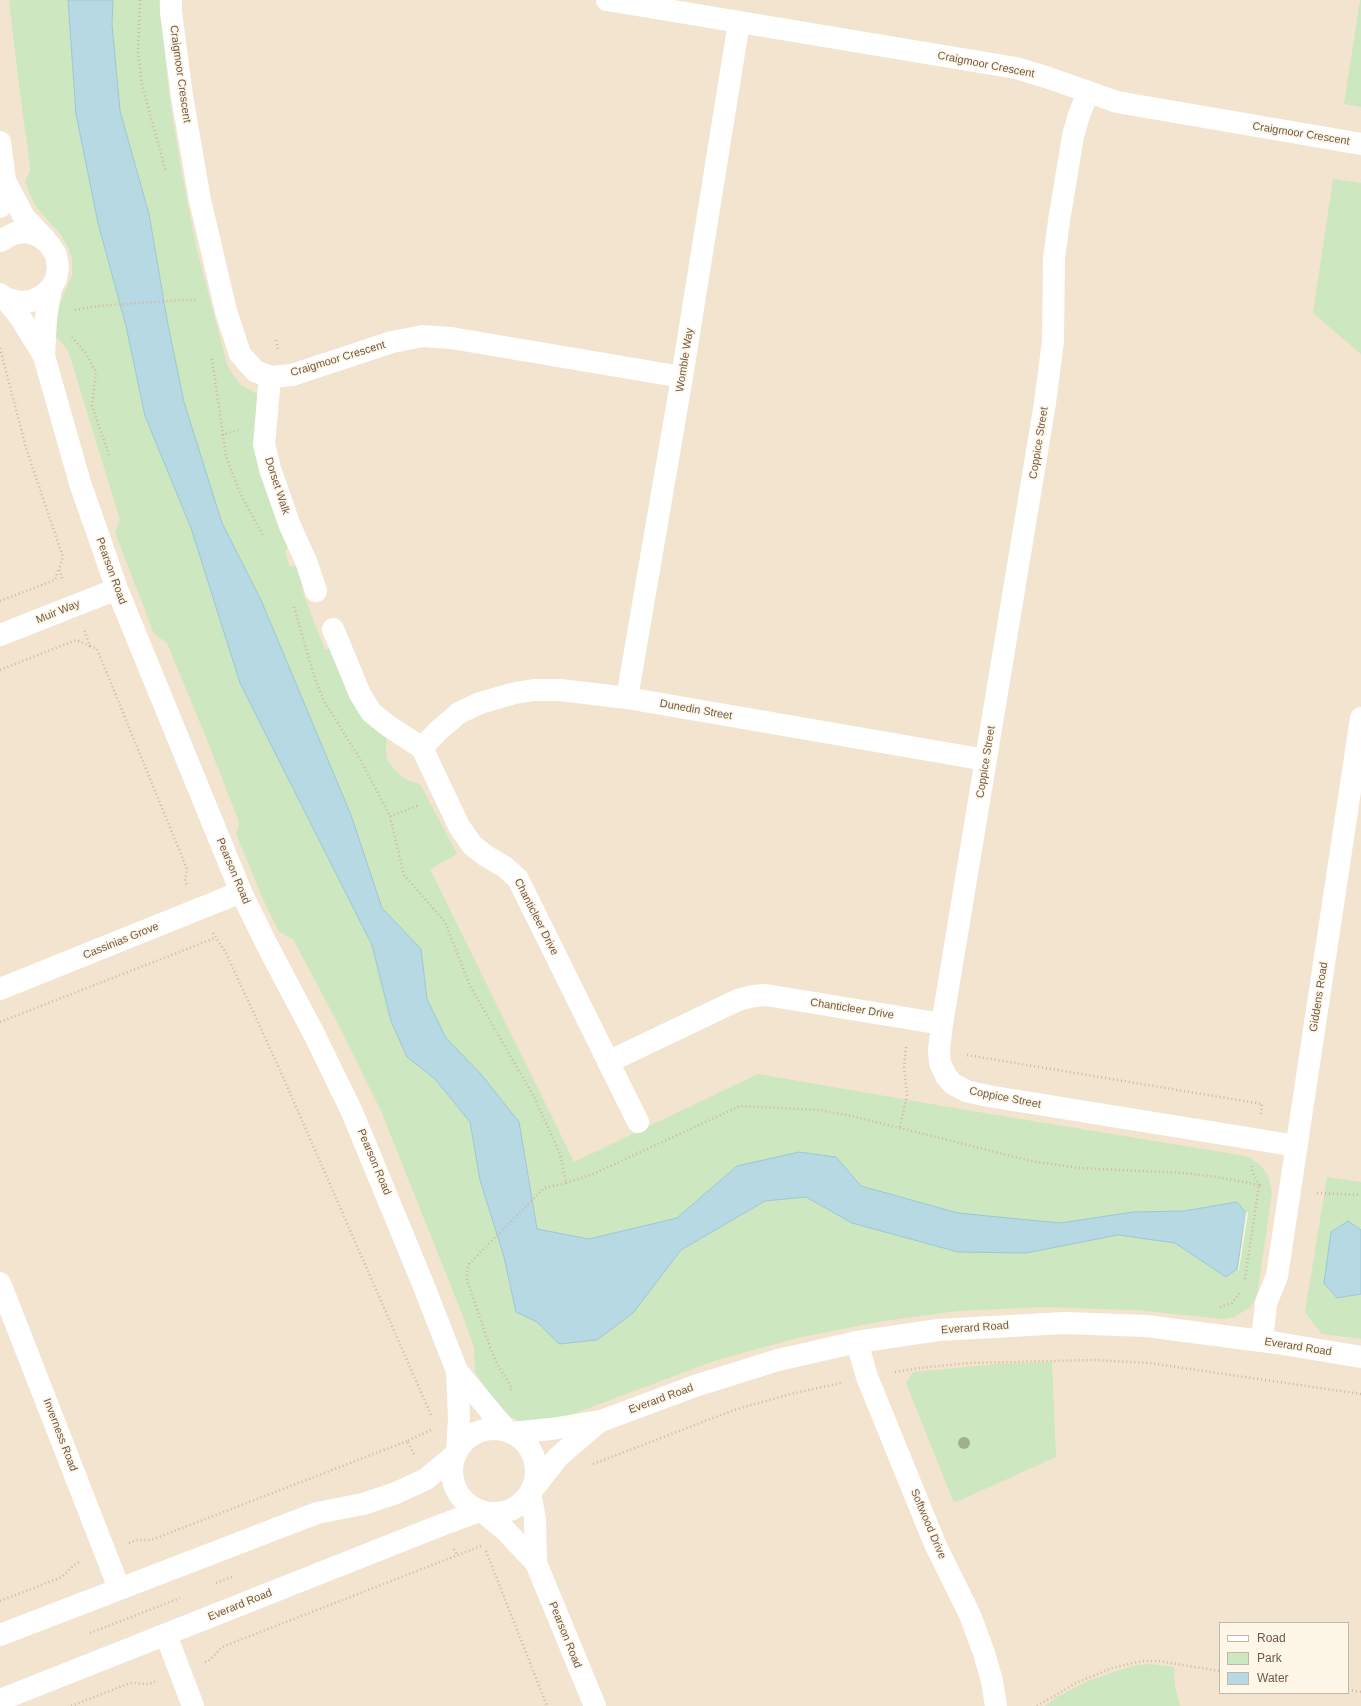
<!DOCTYPE html>
<html>
<head>
<meta charset="utf-8">
<style>
	body { margin:0 }
	#map { position:relative; width:1361px; height:1706px; overflow:hidden; background:#fbf2e0; font-family:Arial,sans-serif }
	canvas { display:block }
	.legend { position:absolute; left:1219px; top:1622px; width:130px; height:72px; box-sizing:border-box; background:#fef6e6; border:1px solid #c5b7a7; margin:0; padding:5px 7px; list-style:none; font-size:12px; color:#705949 }
	.legend li { display:flex; align-items:center; gap:8px; height:20px }
	.legend b { width:20px; border:1px solid #c5b7a7 }
</style>
</head>
<body>
<div id="map">
<canvas width="1361" height="1706"></canvas>
<ul class="legend">
<li><b style="height:5px;background:#fff"></b>Road</li>
<li><b style="height:11px;background:#cde7c0"></b>Park</li>
<li><b style="height:11px;background:#b6d9e3"></b>Water</li>
</ul>
</div>
<script>
const ctx = document.querySelector('canvas').getContext('2d');
ctx.lineJoin = 'round';
function fillPath(path, color) {
  ctx.fillStyle = color;
  ctx.fill(path, 'evenodd');
}
function poly(rows) {
  const path = new Path2D();
  for (const r of rows) {
    if (r.length === 3) {
      path.moveTo(r[0] + r[2], r[1]);
      path.arc(r[0], r[1], r[2], 0, 2 * Math.PI);
      continue;
    }
    path.moveTo(r[0], r[1]);
    for (let i = 2; i < r.length; i += 2) path.lineTo(r[i], r[i + 1]);
  }
  return path;
}
function stroke(path, color, width, dash) {
  ctx.strokeStyle = color;
  ctx.lineWidth = width;
  ctx.lineCap = dash ? 'butt' : 'round';
  ctx.setLineDash(dash || []);
  ctx.stroke(path);
}
function drawText(font, color, halo, rows, align = 'center') {
  ctx.font = font + ' Arial,sans-serif';
  ctx.lineWidth = 3;
  ctx.setLineDash([]);
  ctx.textBaseline = 'middle';
  ctx.strokeStyle = halo;
  ctx.fillStyle = color;
  for (const [text, x, y, turn = 0] of rows) {
    ctx.save();
    ctx.translate(x, y);
    ctx.rotate((+turn || 0) * Math.PI / 180);
    ctx.textAlign = isNaN(turn) ? turn : align;
    if (halo) ctx.strokeText(text, 0, 0);
    ctx.fillText(text, 0, 0);
    ctx.restore();
  }
}
const residential = poly([
	[0,0,1361,0,1361,1706,0,1706],
	[1220,1623,1348,1623,1348,1693,1220,1693]
]);
const green = poly([
	[9,0,159,0,170,102,182,174,197,250,227,364,231,372,241,385,257,394,254,442,289,546,285,551,290,567,295,566,299,568,303,593,325,650,331,648,387,736,386,751,387,759,393,768,400,775,409,781,420,784,457,854,430,869,574,1162,758,1074,966,1110,1239,1155,1251,1158,1262,1167,1268,1176,1272,1193,1258,1289,1255,1300,1249,1308,1234,1317,1223,1319,1136,1310,1098,1309,1044,1307,958,1311,883,1321,797,1338,717,1360,565,1417,528,1422,519,1421,511,1417,498,1406,475,1372,474,1347,464,1319,381,1111,337,1022,293,939,279,932,264,901,236,834,239,825,238,819,205,735,167,643,154,634,115,532,120,520,68,350,56,336,56,323,59,306,72,275,72,259,69,249,61,235,34,204,25,181,30,172,30,166,18,78],
	[1360,0,1361,0,1361,107,1344,104],
	[1333,179,1361,183,1361,354,1313,313],
	[1327,1177,1361,1182,1361,1339,1322,1334,1305,1312],
	[1052,1362,1056,1457,954,1503,906,1383,913,1372,998,1364],
	[1151,1664,1174,1667,1175,1686,1180,1706,1044,1706,1057,1697,1088,1681,1132,1666]
]);
const water = poly([
	[68,0,113,0,112,24,120,111,149,214,168,325,184,402,222,523,261,600,351,815,382,908,421,949,427,999,446,1038,480,1073,519,1122,537,1229,589,1239,677,1218,737,1166,799,1152,836,1157,861,1186,958,1213,1060,1223,1133,1212,1184,1211,1237,1202,1246,1213,1237,1269,1226,1277,1175,1243,1118,1235,1026,1253,958,1252,852,1223,806,1197,765,1201,681,1250,633,1313,597,1340,559,1344,537,1322,516,1312,504,1257,480,1180,470,1122,435,1079,407,1057,391,1021,372,945,240,683,191,528,145,416,126,326,98,223,76,114,68,0],
	[1348,1221,1361,1230,1361,1294,1337,1298,1324,1283,1331,1232,1348,1221]
]);
const pier = poly([
	[1246,1212,1248,1213,1239,1270,1238,1270]
]);
const path = poly([
	[140,0,138,52,142,85,166,172],
	[75,310,98,306,182,300,196,300],
	[72,337,85,352,96,372,92,406,109,455],
	[276,340,278,349],
	[0,348,26,448,63,557,59,569,63,581],
	[212,359,226,456,240,493,264,537],
	[222,435,238,430],
	[0,601,55,580,58,570],
	[294,607,315,679,324,701,360,759,390,816,404,875,445,922,470,986,534,1097,560,1154,566,1183,544,1188,469,1264,467,1271,467,1280,490,1347,498,1366,512,1388,509,1391],
	[90,646,97,649,187,869,185,881,187,885],
	[0,670,76,640,90,646,84,630],
	[390,816,420,805],
	[213,933,226,953,279,1068,431,1415],
	[0,1022,215,938],
	[967,1055,1262,1104,1261,1114],
	[900,1127,907,1095,904,1067,906,1047,909,1047],
	[1252,1166,1252,1171,1259,1185],
	[566,1183,593,1174,740,1106,820,1110,852,1116,1031,1161,1079,1168,1184,1173,1217,1177,1259,1185],
	[1317,1193,1361,1195],
	[1245,1279,1259,1185,1264,1186],
	[1220,1307,1232,1303,1240,1293],
	[895,1372,920,1368,969,1363,1093,1360,1149,1363,1361,1394],
	[414,1454,407,1441,431,1430],
	[593,1464,734,1410,790,1394,841,1383],
	[129,1543,137,1540,151,1540,407,1441],
	[454,1549,457,1555],
	[486,1551,547,1706],
	[216,1583,232,1577],
	[0,1601,62,1577,74,1565,80,1562],
	[90,1633,180,1598],
	[205,1662,210,1660,222,1647,481,1546],
	[1348,1690,1361,1692],
	[71,1706,130,1683,149,1684,156,1681],
	[1037,1706,1076,1683,1112,1668,1142,1661,1158,1661,1220,1671]
]);
const minor = poly([
	[171,0,171,12,182,96,200,200,226,311,240,354,255,371,270,377,292,375,392,342,423,336,451,338,682,377],
	[607,0,1016,68,1049,78,1117,102,1361,144],
	[1088,92,1079,115,1073,136,1059,221,1054,258,1053,341,1045,403,942,1024,939,1050,940,1063,946,1076,953,1084,966,1091,988,1096,1297,1146],
	[0,142,5,181,0,207],
	[5,181,24,217,45,239],
	[0,241,15,233,27,232,39,236,49,244,56,255,58,267,56,279,51,288,42,296,31,301,19,302,5,298,0,294],
	[5,298,20,317,44,356,80,483,117,589,241,892,267,945,314,1034,352,1112,423,1284,457,1371,459,1418,457,1451],
	[44,356,46,318,51,288],
	[270,377,264,444,270,469,290,526,306,561,316,591],
	[333,629,360,694,371,712,387,725,422,748,459,826,472,845,486,856,505,867,518,879,638,1122],
	[0,635,117,589],
	[627,698,682,377,739,22],
	[422,748,438,731,459,713,480,703,515,693,534,690,560,690,627,698,986,760],
	[0,989,241,892],
	[608,1062,738,1000,753,996,766,995,942,1024],
	[0,1283,119,1588],
	[1262,1341,1266,1303,1277,1276,1361,718],
	[857,1342,867,1377,935,1544,970,1615,984,1653,992,1681,996,1706],
	[457,1371,507,1431],
	[494,1471,42],
	[511,1433,551,1429,601,1421,695,1386,778,1360,857,1342,938,1330,1065,1323,1146,1326,1277,1343,1361,1357],
	[533,1489,558,1457,600,1421],
	[530,1493,535,1519,536,1563,595,1706],
	[483,1512,506,1531,536,1563],
	[0,1635,317,1513,363,1504,396,1493,426,1479,456,1454],
	[166,1635,193,1706],
	[0,1700,444,1524,480,1511]
]);
const trees = [
	[964,1443]
];
const streetNames = [
	["Craigmoor Crescent",986,65,11],
	["Craigmoor Crescent",180,74,82],
	["Craigmoor Crescent",1301,134,9],
	["Craigmoor Crescent",338,359,-17],
	["Womble Way",685,360,-81],
	["Coppice Street",1039,443,-81],
	["Dorset Walk",277,486,72],
	["Pearson Road",111,571,70],
	["Muir Way",58,612,-22],
	["Dunedin Street",696,710,10],
	["Coppice Street",986,762,-81],
	["Pearson Road",233,871,67],
	["Chanticleer Drive",536,917,63],
	["Cassinias Grove",121,941,-22],
	["Giddens Road",1319,997,-81],
	["Chanticleer Drive",852,1009,9],
	["Coppice Street",1005,1098,11],
	["Pearson Road",374,1162,67],
	["Everard Road",975,1328,-4],
	["Everard Road",1298,1347,9],
	["Everard Road",661,1399,-20],
	["Inverness Road",60,1435,69],
	["Softwood Drive",928,1524,67],
	["Everard Road",240,1605,-22],
	["Pearson Road",565,1635,68]
];
fillPath(residential, '#f2e4cf');
fillPath(green, '#cde7c0');
fillPath(water, '#b6d9e3');
stroke(water, '#9dc8d4', 1);
fillPath(pier, '#fbf2e0');
stroke(path, '#d3b69d', 2.5, [1, 3]);
stroke(minor, '#fff', 22);
ctx.fillStyle = '#9eb18a';
for (const [x, y] of trees) {
  ctx.beginPath();
  ctx.arc(x, y, 6, 0, 2 * Math.PI);
  ctx.fill();
}
drawText('11px', '#705949', '#fef6e6', streetNames);
</script>
</body>
</html>
